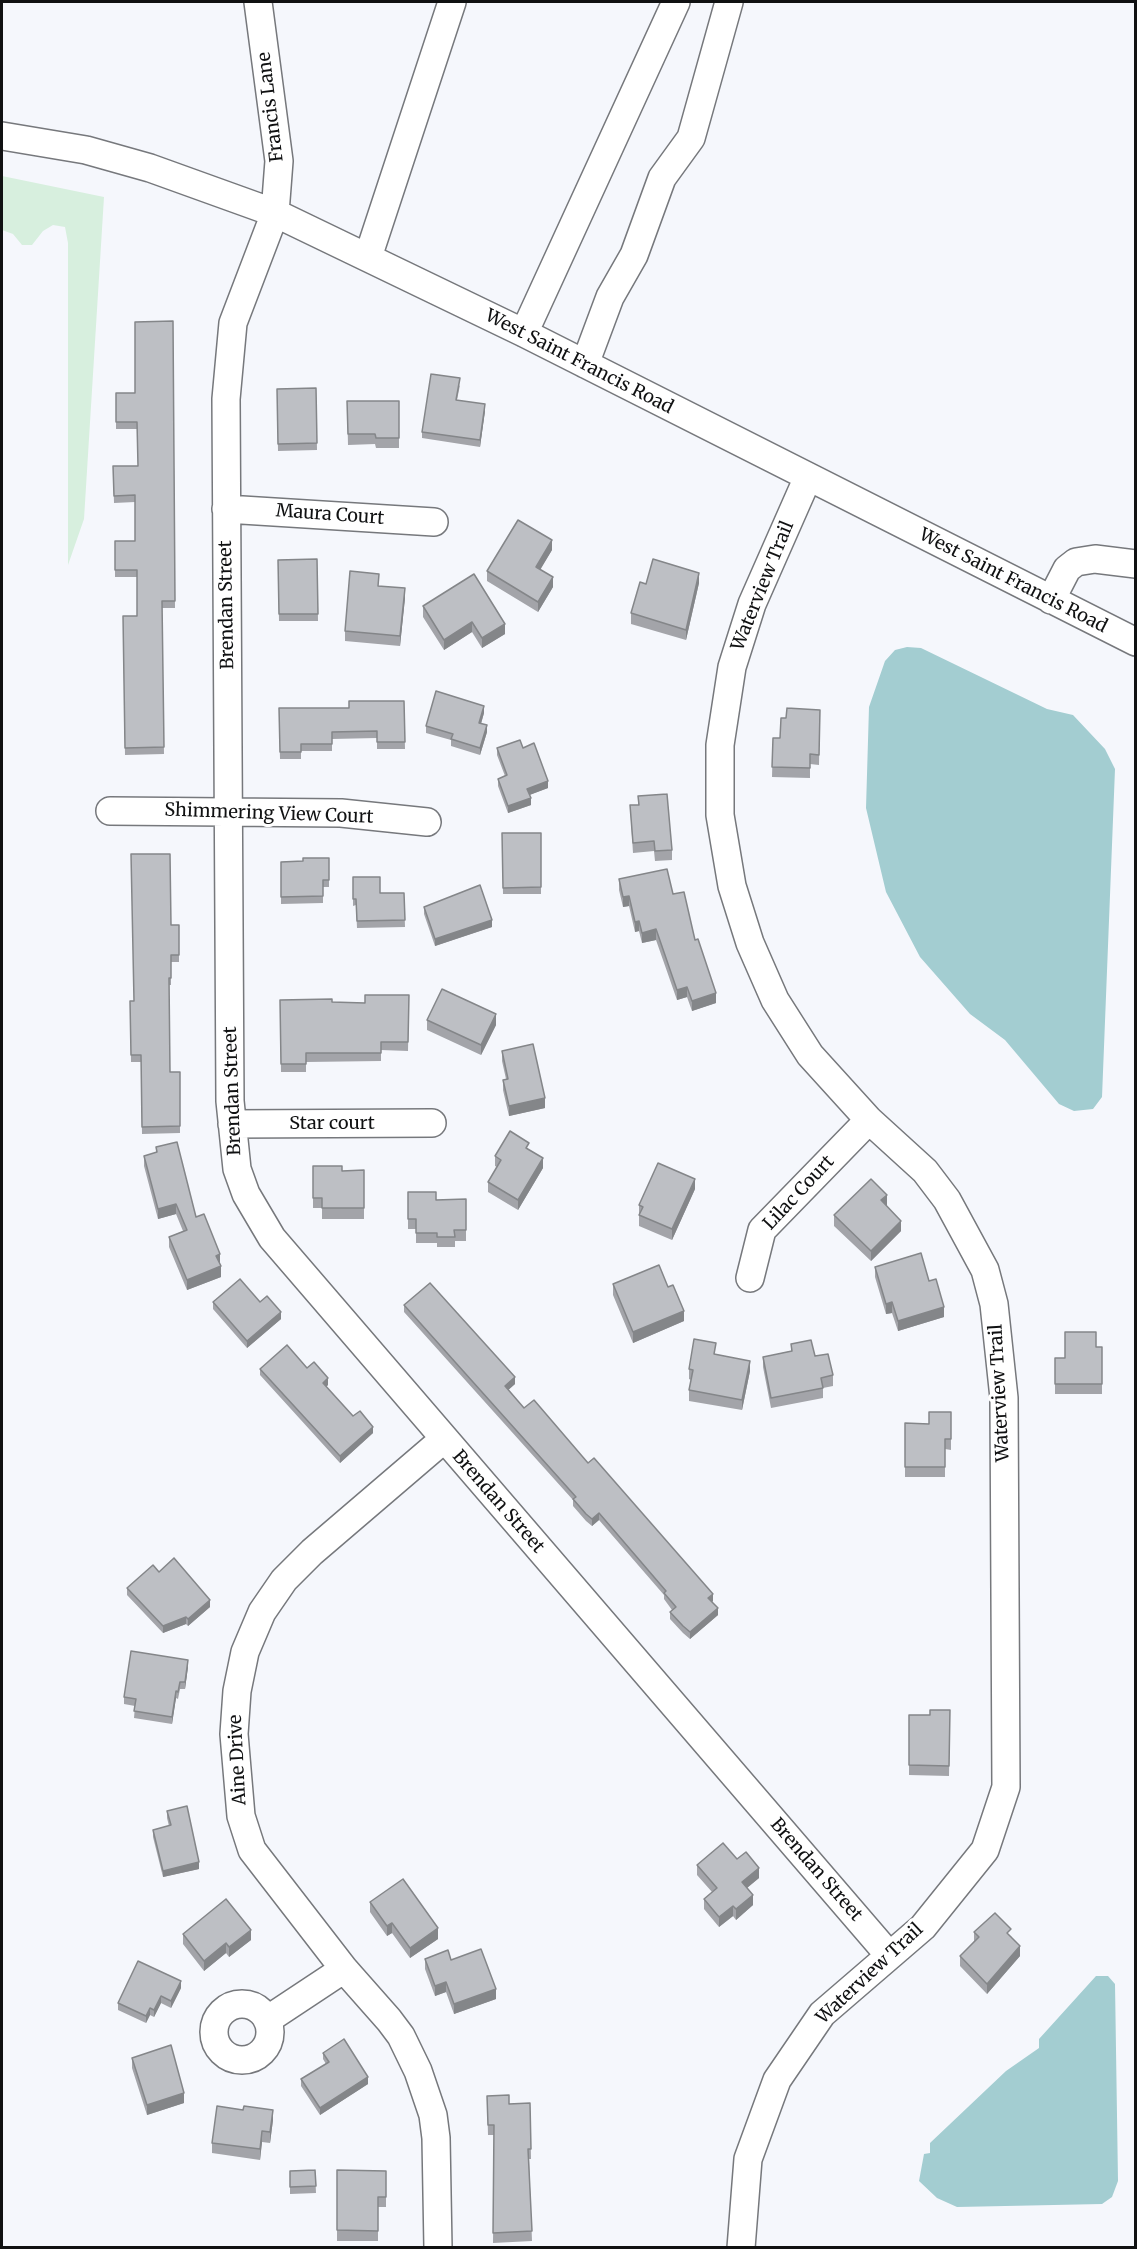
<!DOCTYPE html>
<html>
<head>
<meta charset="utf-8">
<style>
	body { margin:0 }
	#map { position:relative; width:1137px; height:2249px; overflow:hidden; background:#f5f7fc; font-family:Merriweather,serif }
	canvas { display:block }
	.frame { position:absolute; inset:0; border:3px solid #101112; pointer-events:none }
</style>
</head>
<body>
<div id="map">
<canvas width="1137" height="2249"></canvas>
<div class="frame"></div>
</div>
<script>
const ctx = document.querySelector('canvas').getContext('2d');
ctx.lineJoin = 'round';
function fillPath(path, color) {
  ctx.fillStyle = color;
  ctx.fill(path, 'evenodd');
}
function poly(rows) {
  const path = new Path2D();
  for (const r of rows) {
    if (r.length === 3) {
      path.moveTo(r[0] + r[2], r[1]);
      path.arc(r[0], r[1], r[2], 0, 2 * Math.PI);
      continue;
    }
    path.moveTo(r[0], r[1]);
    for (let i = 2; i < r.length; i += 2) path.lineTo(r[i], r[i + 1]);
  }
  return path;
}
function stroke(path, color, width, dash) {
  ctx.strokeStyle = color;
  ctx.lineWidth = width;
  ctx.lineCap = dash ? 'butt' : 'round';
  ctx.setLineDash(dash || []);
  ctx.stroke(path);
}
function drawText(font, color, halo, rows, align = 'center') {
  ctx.font = font + ' Merriweather,serif';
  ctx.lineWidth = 6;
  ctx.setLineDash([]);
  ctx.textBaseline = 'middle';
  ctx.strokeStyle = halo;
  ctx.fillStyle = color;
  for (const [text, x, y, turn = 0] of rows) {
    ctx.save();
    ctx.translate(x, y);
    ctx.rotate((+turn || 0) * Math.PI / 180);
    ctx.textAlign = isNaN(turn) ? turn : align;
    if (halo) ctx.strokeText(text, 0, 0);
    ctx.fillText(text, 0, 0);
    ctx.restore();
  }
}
const green = poly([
	[2,176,104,197,84,519,68,565,68,243,65,227,53,225,43,231,32,245,22,245,13,234,2,230]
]);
const water = poly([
	[907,647,921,648,1047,709,1073,715,1105,749,1115,769,1102,1097,1093,1109,1074,1111,1059,1104,1005,1040,970,1014,920,957,886,892,866,808,869,707,885,661,895,650],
	[1096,1976,1108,1976,1115,1984,1118,2181,1112,2197,1102,2204,957,2207,937,2198,919,2181,924,2154,930,2153,930,2143,1006,2071,1039,2048,1039,2039]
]);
const minor = poly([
	[258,2,279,161,275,213,233,323,226,399,230,1101,237,1169,246,1194,272,1238,889,1955],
	[2,136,86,150,150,168,275,213,524,333,1136,642],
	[368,257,452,2],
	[524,333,676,2],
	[585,364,610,297,634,255,662,178,691,138,729,2],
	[226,509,434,522],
	[1051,600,1067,569,1076,562,1095,559,1136,564],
	[110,811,341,813,427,822],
	[232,1124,432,1123],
	[750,1278,762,1230,869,1120],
	[242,2032,28],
	[267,2020,344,1969],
	[438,2248,436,2138,433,2115,418,2071,401,2036,389,2020,344,1969,252,1850,241,1816,234,1734,237,1691,245,1652,262,1612,284,1580,312,1552,444,1439],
	[741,2248,748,2159,777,2080,822,2014,923,1927,985,1850,1006,1787,1004,1398,994,1304,985,1270,947,1200,925,1171,869,1120,810,1055,775,1000,750,943,732,886,720,815,720,745,732,667,752,604,808,477]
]);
const wall = poly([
	[173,321,175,608,162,608,164,754,125,755,123,616,137,616,137,577,115,577,115,541,135,541,135,502,114,503,113,466,138,466,137,429,116,429,116,393,135,393],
	[460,385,457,400,485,411,480,447,422,438,422,432],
	[316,388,317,450,278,451,277,389],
	[347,401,399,401,399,448,376,448,375,444,348,445],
	[552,550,540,569,553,587,538,612,487,581,487,571],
	[317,559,318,621,279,621,278,560],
	[699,583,686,640,631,624,631,613,646,584],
	[379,586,405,598,400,646,345,641,345,631],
	[423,606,505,634,482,648,472,632,444,650,423,617],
	[404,701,405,749,377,749,377,738,332,739,332,751,301,751,301,759,280,759,279,708,349,708],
	[820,710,819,765,810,764,810,778,772,777,773,738,780,738,786,718],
	[484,713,481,724,487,732,480,755,451,746,451,740,426,733,426,726],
	[497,748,523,748,548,788,529,795,531,805,508,813,498,786,498,779,505,776,497,755],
	[638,796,672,850,672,860,655,861,654,851,633,853,630,805,638,805],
	[502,833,541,833,541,894,503,894],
	[329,858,329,887,323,887,323,903,281,904,281,862,303,861],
	[353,877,380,893,404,893,405,927,357,928,356,905,353,906],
	[619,879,673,894,695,940,716,1003,692,1011,687,997,677,1000,656,940,642,943,639,931,635,932,629,906,623,907,619,890],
	[424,907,492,927,435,946,424,914],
	[171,925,179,925,179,962,171,962,171,985,169,985,170,1072,180,1072,180,1133,142,1134,141,1062,131,1062,130,1001,134,1001],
	[409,995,408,1051,381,1050,381,1061,306,1062,306,1072,281,1072,280,1000,365,1003],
	[427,1020,496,1025,481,1055,427,1030],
	[502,1051,545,1108,509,1116,503,1090,503,1080,506,1079,502,1061],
	[156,1147,196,1217,220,1264,221,1277,187,1290,169,1247,169,1237,183,1231,176,1214,158,1219,144,1166,144,1156,156,1153],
	[529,1150,543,1168,518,1210,488,1192,488,1182,497,1167,495,1166,495,1156],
	[313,1166,342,1171,364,1170,364,1219,322,1219,322,1208,313,1208],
	[695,1189,672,1240,639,1226,639,1205],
	[408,1192,436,1200,466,1199,466,1241,455,1241,455,1247,437,1247,437,1243,416,1243,416,1229,408,1229],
	[887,1205,886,1206,901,1231,871,1261,834,1226,834,1215],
	[875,1267,929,1281,944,1317,898,1331,892,1313,886,1314,875,1277],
	[613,1284,668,1287,684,1321,633,1343,613,1295],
	[213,1302,260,1302,281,1319,247,1348,213,1309],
	[404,1305,515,1384,508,1390,524,1408,588,1463,713,1601,712,1602,718,1615,690,1639,683,1633,670,1619,670,1612,672,1610,664,1599,664,1595,599,1520,592,1526,586,1521,573,1506,573,1500,404,1312],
	[791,1344,815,1356,833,1375,833,1386,823,1388,823,1398,771,1408,763,1367,763,1357,791,1351],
	[1096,1347,1102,1347,1102,1394,1055,1394,1055,1358,1065,1358],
	[716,1355,750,1371,742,1410,689,1401,689,1390,691,1380,689,1379,689,1369],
	[307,1368,328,1385,326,1387,353,1416,373,1433,340,1463,260,1375,260,1369],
	[951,1412,951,1450,945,1449,945,1477,905,1477,905,1423,929,1424],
	[159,1572,210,1607,188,1626,186,1624,163,1633,127,1595,127,1588],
	[188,1667,185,1689,180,1689,178,1699,176,1698,172,1724,134,1718,135,1706,124,1704,124,1697],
	[950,1710,949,1776,909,1775,909,1715,930,1715],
	[167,1811,199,1869,163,1877,153,1837,153,1830,169,1826,167,1818],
	[737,1859,759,1878,747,1888,753,1905,736,1920,733,1916,719,1927,704,1909,704,1899,712,1892,697,1875,697,1865],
	[370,1902,438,1939,410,1958,392,1933,387,1936,370,1912],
	[974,1932,1011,1936,1020,1956,987,1994,960,1966,960,1956,974,1941],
	[183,1934,251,1940,229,1957,226,1953,204,1971,183,1944],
	[425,1959,451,1960,496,1999,454,2014,446,1992,435,1996,425,1969],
	[181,1988,171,2008,161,2003,154,2017,150,2015,146,2023,118,2010,118,2003],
	[323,2053,368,2084,320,2115,301,2086,301,2079,326,2064,323,2059],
	[132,2058,184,2103,147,2115,132,2068],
	[487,2096,509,2104,530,2103,531,2159,529,2159,532,2241,493,2243,494,2135,488,2135],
	[273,2120,270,2143,262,2142,260,2160,212,2153,212,2143],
	[315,2170,316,2193,290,2194,290,2171],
	[337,2170,386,2171,386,2207,378,2207,378,2241,337,2241]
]);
const shadedWall = poly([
	[485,404,485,411,480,447,480,440],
	[552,540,552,550,536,577,536,567],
	[699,573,699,583,686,640,686,630],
	[553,577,553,587,538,612,538,602],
	[405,588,405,598,400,646,400,636],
	[472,622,472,632,444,650,444,640],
	[505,624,505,634,482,648,482,638],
	[484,706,484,713,479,730,479,723],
	[487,725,487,732,480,755,480,748],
	[548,781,548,788,527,796,527,789],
	[531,798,531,805,508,813,508,806],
	[629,896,629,906,623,907,623,897],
	[492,920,492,927,435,946,435,939],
	[639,921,639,931,635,932,635,922],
	[656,929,656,940,642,943,642,933],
	[687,987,687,997,677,1000,677,990],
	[716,993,716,1003,692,1011,692,1001],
	[496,1014,496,1025,481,1055,481,1045],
	[545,1098,545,1108,509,1116,509,1106],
	[543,1158,543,1168,518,1210,518,1200],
	[695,1179,695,1189,672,1240,672,1229],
	[887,1195,887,1205,881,1211,881,1200],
	[176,1204,176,1214,158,1219,158,1209],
	[901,1221,901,1231,871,1261,871,1251],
	[220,1254,220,1264,216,1266,216,1256],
	[221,1266,221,1277,187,1290,187,1280],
	[892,1302,892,1313,886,1314,886,1304],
	[944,1307,944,1317,898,1331,898,1321],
	[684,1311,684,1321,633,1343,633,1332],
	[281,1312,281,1319,247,1348,247,1341],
	[750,1361,750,1371,742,1410,742,1400],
	[515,1377,515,1384,505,1393,505,1386],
	[328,1378,328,1385,323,1389,323,1383],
	[373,1427,373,1433,340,1463,340,1456],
	[599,1513,599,1520,592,1526,592,1519],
	[713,1594,713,1601,708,1605,708,1598],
	[210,1600,210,1607,188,1626,188,1619],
	[718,1608,718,1615,690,1639,690,1632],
	[186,1617,186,1624,163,1633,163,1626],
	[188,1660,188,1667,185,1689,185,1682],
	[176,1691,176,1698,172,1724,172,1717],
	[199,1862,199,1869,163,1877,163,1871],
	[759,1868,759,1878,742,1892,742,1882],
	[753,1895,753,1905,736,1920,736,1909],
	[733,1906,733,1916,719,1927,719,1917],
	[392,1923,392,1933,387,1936,387,1926],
	[438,1928,438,1939,410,1958,410,1948],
	[251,1930,251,1940,229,1957,229,1947],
	[226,1943,226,1953,204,1971,204,1961],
	[1020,1946,1020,1956,987,1994,987,1984],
	[181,1981,181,1988,171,2008,171,2001],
	[446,1982,446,1992,435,1996,435,1986],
	[496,1989,496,1999,454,2014,454,2004],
	[161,1996,161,2003,154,2017,154,2010],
	[150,2008,150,2015,146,2023,146,2016],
	[368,2077,368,2084,320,2115,320,2108],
	[184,2093,184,2103,147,2115,147,2105],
	[273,2110,273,2120,270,2143,270,2132],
	[262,2131,262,2142,260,2160,260,2149]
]);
const building = poly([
	[173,321,175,601,162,601,164,747,125,748,123,616,137,616,137,570,115,570,115,541,135,541,135,495,114,496,113,466,138,466,137,422,116,422,116,393,135,393,135,322,173,321],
	[431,374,460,378,456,400,485,404,480,440,422,432,431,374],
	[316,388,317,443,278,444,277,389,316,388],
	[347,401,399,401,399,438,376,438,375,434,348,434,347,401],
	[518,520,552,540,536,567,553,577,538,602,487,571,518,520],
	[317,559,318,614,279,614,278,560,317,559],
	[653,559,699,573,686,630,631,613,640,582,646,584,653,559],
	[350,571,379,574,378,586,405,588,400,636,345,631,350,571],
	[474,574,505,624,482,638,472,622,444,640,423,606,474,574],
	[436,691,484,706,479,723,487,725,480,748,451,739,453,734,426,726,436,691],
	[349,701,404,701,405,742,377,742,377,731,332,732,332,744,301,744,301,752,280,752,279,708,349,708,349,701],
	[787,708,820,710,819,755,810,754,810,768,772,767,773,738,780,738,781,718,786,718,787,708],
	[520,740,523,748,534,743,548,781,527,789,531,798,508,806,498,779,507,775,497,748,520,740],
	[667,794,672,850,655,851,654,841,633,843,630,805,639,805,638,796,667,794],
	[502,833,541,833,541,887,503,888,502,833],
	[131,854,170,854,171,925,179,925,179,955,171,955,171,978,169,978,170,1072,180,1072,180,1126,142,1127,141,1055,131,1055,130,1001,134,1001,131,854],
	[303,858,329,858,329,880,323,880,323,896,281,897,281,862,303,861,303,858],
	[667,869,673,894,684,892,695,940,698,939,716,993,692,1001,687,987,677,990,656,929,642,933,639,921,635,922,629,896,623,897,619,879,667,869],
	[353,877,380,877,380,893,404,893,405,920,357,921,356,899,353,899,353,877],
	[480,885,492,920,435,939,424,907,480,885],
	[442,989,496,1014,481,1045,427,1020,442,989],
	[365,995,409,995,408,1042,381,1042,381,1053,306,1053,306,1064,281,1064,280,1000,332,999,332,1002,365,1003,365,995],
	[533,1044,545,1098,509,1106,503,1080,508,1079,502,1051,533,1044],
	[510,1131,529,1143,526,1148,543,1158,518,1200,488,1182,501,1160,495,1156,510,1131],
	[177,1142,196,1217,204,1214,220,1254,216,1256,221,1266,187,1280,169,1237,187,1230,176,1204,158,1209,144,1156,157,1152,156,1147,177,1142],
	[658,1163,695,1179,672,1229,639,1215,643,1207,639,1205,658,1163],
	[313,1166,342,1166,342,1171,364,1170,364,1208,322,1208,322,1198,313,1198,313,1166],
	[871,1179,887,1195,881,1200,901,1221,871,1251,834,1215,871,1179],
	[408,1192,436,1192,436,1200,466,1199,466,1230,454,1230,455,1237,437,1237,437,1233,416,1233,416,1219,408,1219,408,1192],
	[921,1253,929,1281,936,1279,944,1307,898,1321,892,1302,886,1304,875,1267,921,1253],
	[659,1265,668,1287,673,1285,684,1311,633,1332,613,1284,659,1265],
	[240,1279,260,1302,267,1296,281,1312,247,1341,213,1302,240,1279],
	[430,1283,515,1377,505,1386,524,1408,534,1400,588,1463,594,1458,713,1594,708,1598,718,1608,690,1632,683,1626,670,1612,676,1607,664,1593,666,1591,599,1513,592,1519,586,1514,573,1499,576,1497,404,1305,430,1283],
	[1065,1332,1096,1332,1096,1347,1102,1347,1102,1384,1055,1384,1055,1358,1065,1358,1065,1332],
	[694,1339,716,1343,714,1354,750,1361,742,1400,689,1390,693,1370,689,1369,694,1339],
	[811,1340,815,1356,828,1354,833,1375,821,1378,823,1388,771,1398,763,1357,792,1351,791,1344,811,1340],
	[287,1345,307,1368,314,1362,328,1378,323,1383,353,1416,360,1411,373,1427,340,1456,260,1369,287,1345],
	[929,1412,951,1412,951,1439,945,1439,945,1467,905,1467,905,1423,929,1424,929,1412],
	[174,1558,210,1600,188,1619,186,1617,163,1626,127,1588,153,1565,159,1572,174,1558],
	[131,1651,188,1660,185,1682,180,1682,178,1692,176,1691,172,1717,134,1711,136,1699,124,1697,131,1651],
	[930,1710,950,1710,949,1766,909,1765,909,1715,930,1715,930,1710],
	[187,1806,199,1862,163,1871,153,1830,171,1825,167,1811,187,1806],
	[723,1843,737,1859,746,1852,759,1868,742,1882,753,1895,736,1909,733,1906,719,1917,704,1899,717,1888,697,1865,723,1843],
	[403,1879,438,1928,410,1948,392,1923,387,1926,370,1902,403,1879],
	[226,1899,251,1930,229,1947,226,1943,204,1961,183,1934,226,1899],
	[995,1913,1011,1929,1007,1933,1020,1946,987,1984,960,1956,979,1937,974,1932,995,1913],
	[481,1949,496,1989,454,2004,446,1982,435,1986,425,1959,448,1950,451,1960,481,1949],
	[138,1961,181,1981,171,2001,161,1996,154,2010,150,2008,146,2016,118,2003,138,1961],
	[344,2039,368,2077,320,2108,301,2079,329,2062,323,2053,344,2039],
	[171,2045,184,2093,147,2105,132,2058,171,2045],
	[509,2095,509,2104,530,2103,531,2149,528,2149,532,2231,493,2233,494,2125,488,2125,487,2096,509,2095],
	[217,2106,243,2110,244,2106,273,2110,270,2132,262,2131,260,2149,212,2143,217,2106],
	[315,2170,316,2186,290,2187,290,2171,315,2170],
	[337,2170,386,2171,386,2197,378,2197,378,2231,337,2230,337,2170]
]);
const streetNames = [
	["Francis Lane",271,107,-97],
	["West Saint Francis Road",579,362,27],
	["Maura Court",330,515,4],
	["West Saint Francis Road",1013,581,27],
	["Waterview Trail",763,586,-68],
	["Brendan Street",227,605,-91],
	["Shimmering View Court",269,814,2],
	["Brendan Street",233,1091,-92],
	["Star court",332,1124],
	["Lilac Court",799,1193,-47],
	["Waterview Trail",1000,1393,-93],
	["Brendan Street",498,1502,49],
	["Aine Drive",238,1760,-93],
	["Brendan Street",816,1870,49],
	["Waterview Trail",870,1974,-43]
];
fillPath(green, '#d7efde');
fillPath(water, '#a3cdd1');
stroke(minor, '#76787c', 30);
stroke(minor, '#fff', 27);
fillPath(wall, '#a3a4a9');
fillPath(shadedWall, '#848689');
fillPath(building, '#bdbfc4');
stroke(building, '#848689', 1.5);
drawText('18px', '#101112', '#fff', streetNames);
</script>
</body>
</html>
